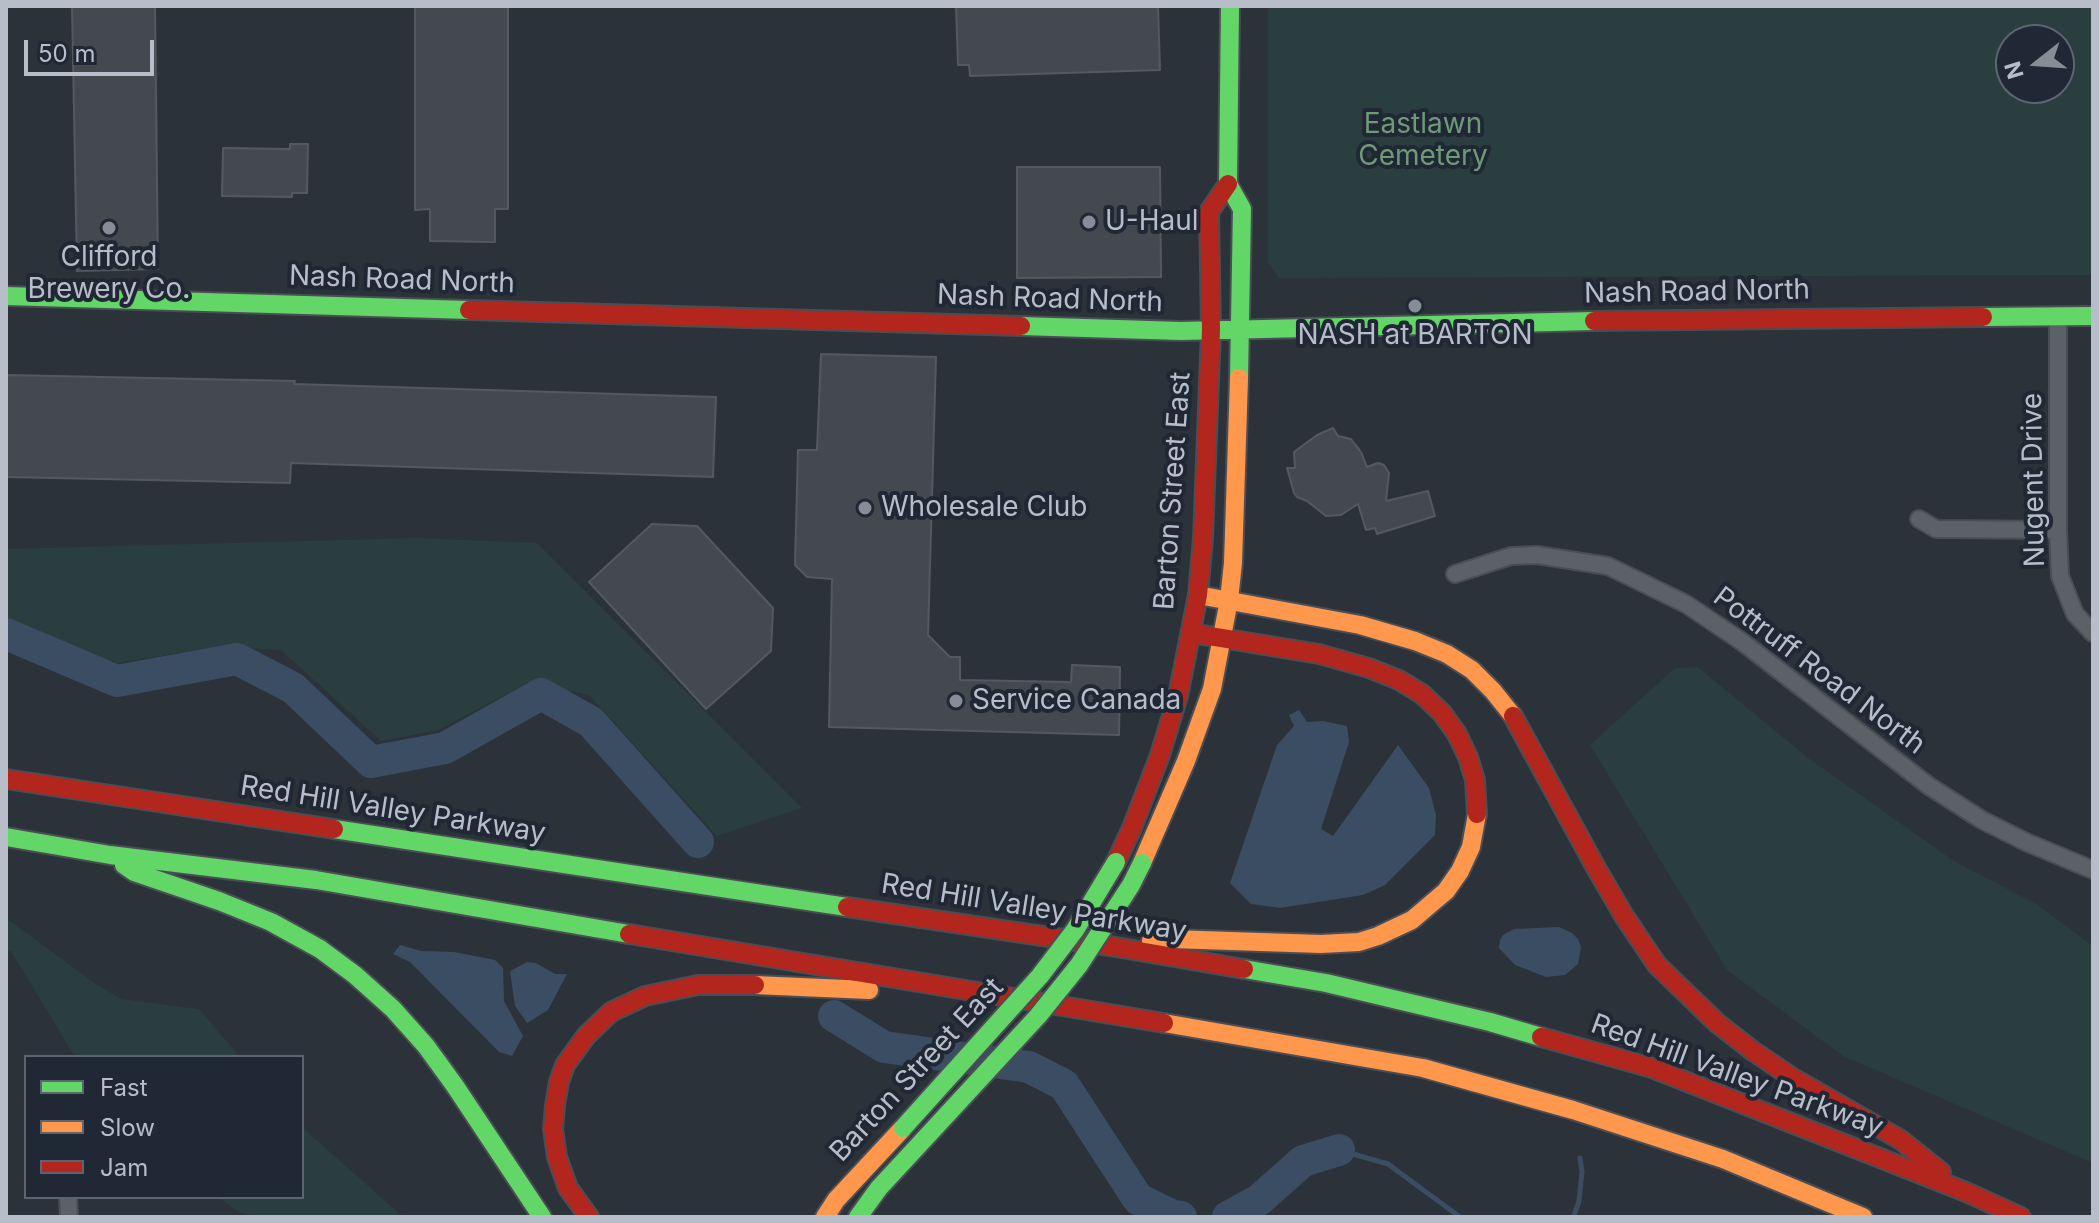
<!DOCTYPE html>
<html>
<head>
<meta charset="utf-8">
<style>
	body { margin:0 }
	#map { position:relative; width:2099px; height:1223px; overflow:hidden; background:#2c3239; font-family:Inter,sans-serif }
	canvas { display:block }
	.frame { position:absolute; inset:0; border:8px solid #b7bec9; pointer-events:none }
	.legend { position:absolute; left:24px; top:1055px; width:280px; height:144px; box-sizing:border-box; background:#1f2834; border:2px solid #5c6470; margin:0; padding:10px 14px; list-style:none; font-size:24px; color:#b7bec9 }
	.legend li { display:flex; align-items:center; gap:16px; height:40px }
	.legend b { width:40px; border:2px solid #5c6470 }
	.north { position:absolute; left:1995px; top:24px; width:80px; height:80px; box-sizing:border-box; background:#1f2834; border:2px solid #5c6470; border-radius:50%; rotate:253deg; font-size:22px; font-weight:700; line-height:32px; text-align:center; color:#b7bec9 }
	.north::after { content:''; display:block; margin:auto; width:28px; height:36px; background:#868d97; clip-path:polygon(50% 0,100% 100%,50% 72%,0 100%) }
	.scale { position:absolute; left:24px; top:40px; width:130px; height:36px; box-sizing:border-box; border:4px solid #b7bec9; border-top:0; padding-left:10px; font-size:24px; line-height:28px; white-space:nowrap; color:#b7bec9; -webkit-text-stroke:6px #1f2834; paint-order:stroke }
</style>
</head>
<body>
<div id="map">
<canvas width="2099" height="1223"></canvas>
<div class="frame"></div>
<ul class="legend">
<li><b style="height:10px;background:#63d668"></b>Fast</li>
<li><b style="height:10px;background:#ff974d"></b>Slow</li>
<li><b style="height:10px;background:#b3261e"></b>Jam</li>
</ul>
<div class="north">N</div>
<div class="scale">50 m</div>
</div>
<script>
const ctx = document.querySelector('canvas').getContext('2d');
ctx.lineJoin = 'round';
function fillPath(path, color) {
  ctx.fillStyle = color;
  ctx.fill(path, 'evenodd');
}
function poly(rows) {
  const path = new Path2D();
  for (const r of rows) {
    path.moveTo(r[0], r[1]);
    for (let i = 2; i < r.length; i += 2) path.lineTo(r[i], r[i + 1]);
  }
  return path;
}
function stroke(path, color, width, dash) {
  ctx.strokeStyle = color;
  ctx.lineWidth = width;
  ctx.lineCap = dash ? 'butt' : 'round';
  ctx.setLineDash(dash || []);
  ctx.stroke(path);
}
function drawText(font, color, halo, rows, align = 'center') {
  ctx.font = font + ' Inter,sans-serif';
  ctx.lineWidth = 8;
  ctx.setLineDash([]);
  ctx.textBaseline = 'middle';
  ctx.strokeStyle = halo;
  ctx.fillStyle = color;
  for (const [text, x, y, turn = 0] of rows) {
    ctx.save();
    ctx.translate(x, y);
    ctx.rotate((+turn || 0) * Math.PI / 180);
    ctx.textAlign = isNaN(turn) ? turn : align;
    if (halo) ctx.strokeText(text, 0, 0);
    ctx.fillText(text, 0, 0);
    ctx.restore();
  }
}
const green = poly([
	[1268,6,2093,6,2093,275,1279,278,1268,262],
	[2011,40,2059,40,2059,88,2011,88],
	[417,538,537,543,802,808,717,836,589,695,528,683,438,730,381,741,281,650,217,647,117,663,6,620,6,549],
	[1698,667,1808,758,1954,861,2038,905,2093,946,2093,1163,1843,1056,1727,970,1590,745,1675,668],
	[6,918,93,982,121,999,199,1009,240,1057,75,1057,11,951,6,952],
	[302,1127,402,1216,405,1217,259,1217,240,1213,218,1197,302,1197]
]);
const water = poly([
	[1299,710,1307,722,1323,721,1347,726,1349,742,1321,829,1333,836,1398,745,1429,788,1436,815,1435,835,1385,885,1363,895,1280,908,1251,904,1230,883,1277,745,1294,726,1289,715],
	[1559,927,1572,933,1578,939,1581,947,1578,964,1565,975,1546,977,1515,965,1499,948,1500,940,1503,935,1514,929],
	[400,945,421,951,454,952,495,960,503,968,504,1001,523,1036,512,1056,499,1052,410,962,393,954],
	[527,962,536,963,555,974,567,974,548,1010,527,1023,515,1006,510,971]
]);
const stream = poly([
	[1339,1150,1388,1164,1460,1217],
	[1572,1217,1574,1216,1579,1201,1582,1172,1580,1158]
]);
const river = poly([
	[6,634,117,681,237,659,293,688,371,762,445,748,541,694,591,722,698,842],
	[834,1016,884,1047,1029,1067,1064,1085,1138,1199,1173,1216,1181,1217],
	[1228,1217,1259,1200,1303,1161,1339,1150]
]);
const building = poly([
	[72,6,155,6,158,269,77,271,72,6],
	[415,6,508,6,508,209,495,209,495,242,430,241,430,209,415,210,415,6],
	[956,6,1158,6,1160,70,970,76,969,65,958,65,956,6],
	[290,144,308,144,307,193,292,193,292,197,222,196,223,148,290,149,290,144],
	[1017,167,1160,167,1161,277,1017,278,1017,167],
	[821,354,936,357,928,635,950,657,960,657,960,680,1071,682,1072,665,1120,667,1119,735,829,727,832,579,807,577,795,565,798,450,817,450,821,354],
	[6,375,295,381,294,384,716,397,713,477,291,463,290,483,6,477,6,375],
	[1333,428,1338,436,1351,439,1361,452,1367,467,1378,463,1384,465,1389,473,1386,501,1428,491,1435,516,1377,534,1375,528,1366,530,1358,504,1341,515,1326,516,1307,501,1297,497,1294,493,1287,468,1295,468,1294,452,1317,435,1333,428],
	[652,524,697,526,773,608,771,651,706,709,589,582,652,524]
]);
const street = poly([
	[2058,317,2058,530,2060,576,2075,614,2093,633],
	[1919,519,1936,529,2058,530],
	[1455,574,1511,556,1537,555,1608,566,1686,604,1741,641,1929,786,1982,820,2026,842,2093,870],
	[68,1197,69,1217]
]);
const fast = poly([
	[1230,6,1228,184,1242,209,1239,378],
	[6,296,469,310],
	[1983,317,2093,316],
	[1021,326,1181,331,1594,321],
	[334,829,847,907],
	[6,837,110,855,316,880,629,934],
	[124,865,134,872,219,901,271,922,320,949,355,975,393,1009,426,1046,455,1086,542,1217],
	[1244,969,1326,983,1490,1022,1541,1037],
	[858,1217,879,1188,929,1134]
]);
const slow = poly([
	[1198,595,1360,625,1415,641,1447,654,1472,670,1493,691,1513,716],
	[1142,863,1186,761,1212,689,1229,600,1233,563,1239,378],
	[1151,941,1171,939,1321,944,1359,942,1378,936,1412,920,1446,891,1460,871,1471,847,1477,814],
	[755,985,869,990],
	[1164,1023,1423,1068,1573,1110,1723,1159,1863,1217],
	[825,1217,836,1200,903,1128]
]);
const jam = poly([
	[469,310,1021,326],
	[1594,321,1983,317],
	[1191,633,1319,654,1369,668,1399,680,1422,694,1442,713,1457,734,1468,757,1475,780,1477,814],
	[1513,716,1595,866,1624,916,1657,965,1717,1023,1753,1051,1793,1078,1901,1140,1941,1172],
	[6,779,334,829],
	[1116,862,1132,828,1160,755,1178,696,1198,595,1203,538,1211,330,1209,212,1228,184],
	[847,907,1110,946,1244,969],
	[629,934,1164,1023],
	[1541,1037,1652,1068,1966,1192,2021,1217],
	[589,1217,568,1188,557,1157,553,1129,555,1105,559,1082,565,1065,586,1036,611,1012,645,996,698,985,755,985]
]);
const fastBridge = poly([
	[903,1128,1040,976,1075,930,1116,862],
	[929,1134,1038,1016,1079,965,1131,885,1142,863]
]);
const markers = [
	[1089,222,8,"#868d97"],
	[109,228,8,"#868d97"],
	[1415,306,8,"#868d97"],
	[865,508,8,"#868d97"],
	[956,701,8,"#868d97"]
];
const parkNames = [
	["Eastlawn",1423,125],
	["Cemetery",1423,157]
];
const poiNames = [
	["U-Haul",1105,222],
	["Clifford",109,258,"center"],
	["Brewery Co.",109,290,"center"],
	["NASH at BARTON",1415,336,"center"],
	["Wholesale Club",881,508],
	["Service Canada",972,701]
];
const streetNames = [
	["Nash Road North",402,280,2],
	["Nash Road North",1697,292,-1],
	["Nash Road North",1050,299,2],
	["Nugent Drive",2034,480,-91],
	["Barton Street East",1173,491,-86],
	["Pottruff Road North",1819,671,37],
	["Red Hill Valley Parkway",393,810,9],
	["Red Hill Valley Parkway",1034,908,9],
	["Barton Street East",917,1070,-47],
	["Red Hill Valley Parkway",1737,1076,20]
];
fillPath(green, '#2a3d3f');
fillPath(water, '#3b4d62');
stroke(stream, '#3b4d62', 5);
stroke(river, '#3b4d62', 32);
fillPath(building, '#44494f');
stroke(building, '#545961', 2);
stroke(street, '#4a4e54', 20);
stroke(fast, '#4a4e54', 22);
stroke(slow, '#4a4e54', 22);
stroke(jam, '#4a4e54', 22);
stroke(street, '#5c6067', 16);
stroke(fast, '#63d668', 18);
stroke(slow, '#ff974d', 18);
stroke(jam, '#b3261e', 18);
stroke(fastBridge, '#4a4e54', 22, []);
stroke(fastBridge, '#63d668', 18);
for (const [x, y, r, color] of markers) {
  const dot = new Path2D();
  dot.arc(x, y, r, 0, 2 * Math.PI);
  ctx.fillStyle = color;
  ctx.fill(dot);
  stroke(dot, '#1f2834', 3);
}
drawText('28px', '#6f9978', '#1f2834', parkNames);
drawText('28px', '#b7bec9', '#1f2834', poiNames, 'left');
drawText('28px', '#b7bec9', '#1f2834', streetNames);
</script>
</body>
</html>
